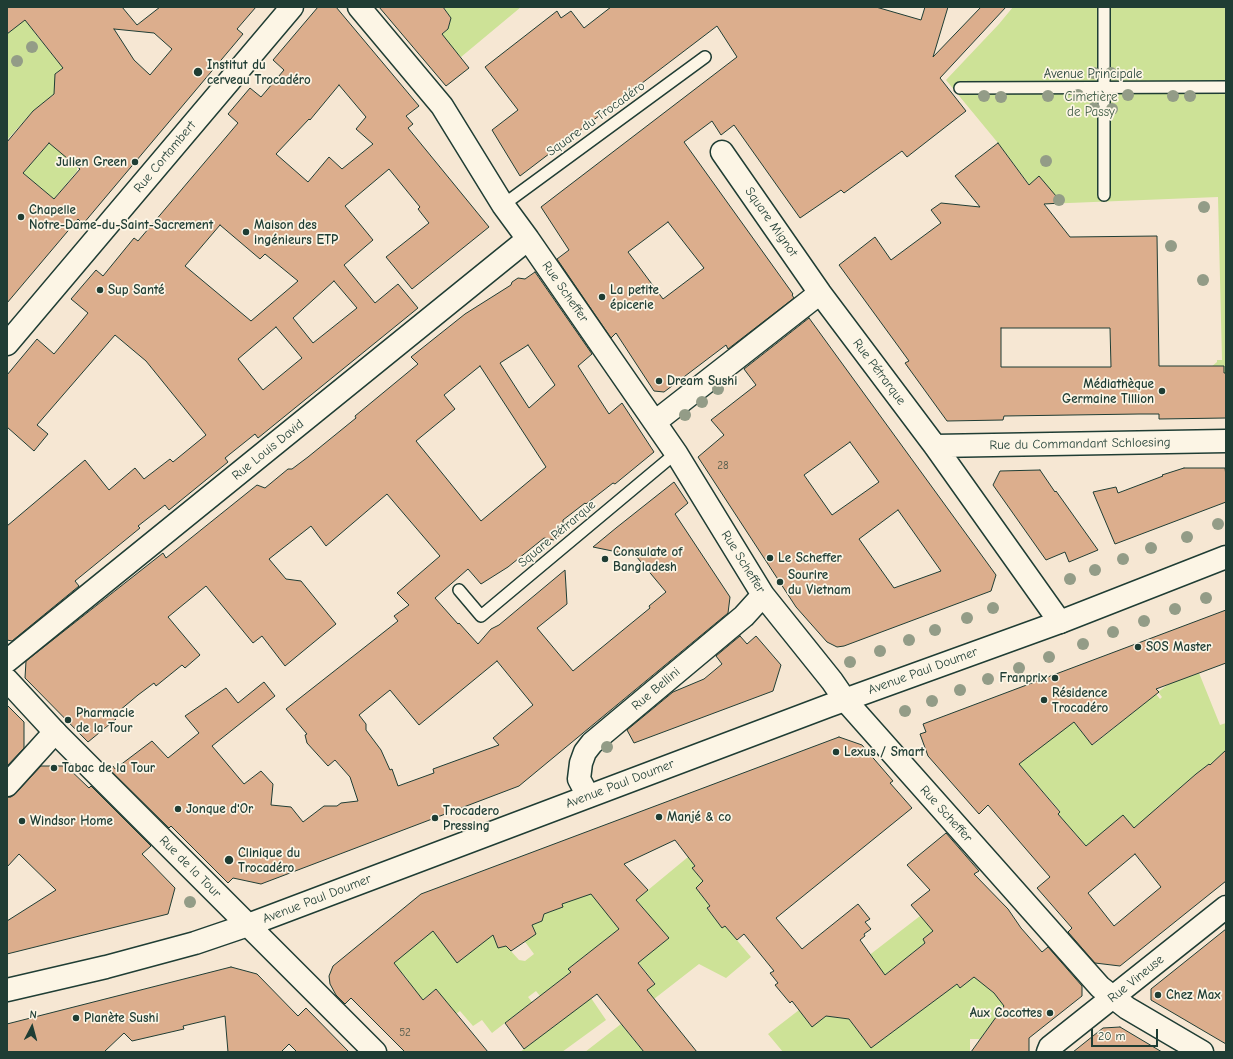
<!DOCTYPE html>
<html>
<head>
<meta charset="utf-8">
<style>
	body { margin:0 }
	#map { position:relative; width:1233px; height:1059px; overflow:hidden; background:#f6e7d3; font-family:"Comic Neue",sans-serif }
	canvas { display:block }
	.frame { position:absolute; inset:0; border:8px solid #1f3d34; pointer-events:none }
	.north { position:absolute; left:12px; top:1007px; width:40px; height:40px; -webkit-text-stroke:3px #fcf5e5; paint-order:stroke; rotate:6deg; font-size:11px; font-weight:700; line-height:16px; text-align:center; color:#1f3d34 }
	.north::after { content:''; display:block; margin:auto; width:14px; height:18px; background:#1f3d34; clip-path:polygon(50% 0,100% 100%,50% 72%,0 100%) }
	.scale { position:absolute; left:1091px; top:1029px; width:67px; height:18px; box-sizing:border-box; border:2px solid #1f3d34; border-top:0; padding-left:5px; font-size:12px; line-height:14px; white-space:nowrap; color:#1f3d34; -webkit-text-stroke:3px #fcf5e5; paint-order:stroke }
</style>
</head>
<body>
<div id="map">
<canvas width="1233" height="1059"></canvas>
<div class="frame"></div>
<div class="north">N</div>
<div class="scale">20 m</div>
</div>
<script>
const ctx = document.querySelector('canvas').getContext('2d');
ctx.lineJoin = 'round';
function fillPath(path, color) {
  ctx.fillStyle = color;
  ctx.fill(path, 'evenodd');
}
function poly(rows) {
  const path = new Path2D();
  for (const r of rows) {
    path.moveTo(r[0], r[1]);
    for (let i = 2; i < r.length; i += 2) path.lineTo(r[i], r[i + 1]);
  }
  return path;
}
function stroke(path, color, width, dash) {
  ctx.strokeStyle = color;
  ctx.lineWidth = width;
  ctx.lineCap = dash ? 'butt' : 'round';
  ctx.setLineDash(dash || []);
  ctx.stroke(path);
}
function drawText(font, color, halo, rows, align = 'center') {
  ctx.font = font + ' "Comic Neue",sans-serif';
  ctx.lineWidth = 3.5;
  ctx.setLineDash([]);
  ctx.textBaseline = 'middle';
  ctx.strokeStyle = halo;
  ctx.fillStyle = color;
  for (const [text, x, y, turn = 0] of rows) {
    ctx.save();
    ctx.translate(x, y);
    ctx.rotate((+turn || 0) * Math.PI / 180);
    ctx.textAlign = isNaN(turn) ? turn : align;
    if (halo) ctx.strokeText(text, 0, 0);
    ctx.fillText(text, 0, 0);
    ctx.restore();
  }
}
const green = poly([
	[444,7,521,7,461,57,441,35,447,30,450,23,450,17],
	[1013,7,1226,7,1226,418,1211,367,1217,362,1217,360,1222,360,1218,197,1044,204,998,143,946,80,999,24],
	[22,17,33,27,34,32,63,68,55,74,60,89,33,111,7,140,7,34],
	[58,133,77,166,77,171,54,199,23,173],
	[1199,673,1220,725,1226,723,1226,752,1210,765,1209,764,1205,767,1155,809,1163,818,1086,846,1058,814,1060,811,1012,756,1074,722,1093,745,1156,694,1160,699,1162,697,1158,692,1170,683],
	[688,857,695,866,692,868,703,881,696,888,710,906,707,909,722,927,725,926,751,957,726,978,699,964,654,999,647,990,655,983,638,962,669,938,662,930,657,934,645,910,636,900],
	[583,880,619,929,568,969,571,972,540,996,536,991,528,997,532,1002,492,1033,482,1020,473,1026,460,1011,456,1014,436,989,421,1001,408,986,410,983,406,977,387,960,441,924,457,963,480,945,490,927,498,948,509,945,510,950,519,960,525,961,534,954,523,939,536,934,532,925,542,921,544,914,563,907,562,904],
	[920,916,945,928,933,932,923,939,925,943,840,1010,824,990],
	[976,970,991,991,1007,1003,980,1039,970,1039,970,1052,783,1052,768,1034,799,1010,812,1026,826,1016,849,1019,868,1044,875,1045,957,984,960,988,971,980],
	[591,998,606,1020,562,1052,520,1052],
	[621,1024,644,1052,585,1052]
]);
const building = poly([
	[7,7,122,7,137,25,160,7,256,7,237,29,243,34,83,224,78,219,7,303,7,142,33,111,54,94,55,74,63,68,25,20,7,34,7,7],
	[114,29,154,33,172,49,150,75,134,60,114,29],
	[49,143,80,169,54,199,23,173,49,143],
	[318,7,336,7,419,106,406,116,413,124,408,128,489,227,412,289,386,257,429,223,418,209,420,207,389,169,345,206,373,240,344,265,375,303,398,284,418,308,258,438,255,434,225,458,228,462,169,510,165,505,138,526,140,528,75,581,79,586,12,641,7,640,7,526,85,460,109,490,135,468,144,479,170,459,173,462,206,435,146,361,115,335,37,425,48,434,34,451,7,427,7,375,37,339,54,354,88,313,71,299,96,270,103,276,134,238,138,241,238,123,228,114,250,88,261,97,284,70,273,60,318,7],
	[339,85,366,117,356,129,373,144,342,169,329,157,308,182,276,154,309,119,310,120,339,85],
	[220,225,260,259,265,254,298,281,251,321,185,266,220,225],
	[334,281,357,308,313,343,293,318,334,281],
	[276,327,302,358,263,390,238,359,276,327],
	[379,7,443,7,451,18,448,29,442,34,469,68,446,86,379,7],
	[611,7,876,7,921,20,925,7,948,7,933,57,981,7,1006,7,940,78,966,111,907,157,902,151,844,193,841,190,800,218,734,125,721,135,712,121,684,142,793,294,792,295,794,298,728,349,726,345,664,392,654,391,616,333,611,338,557,259,569,250,541,207,737,57,717,26,520,176,492,130,518,110,485,67,557,11,561,18,571,11,584,28,611,7],
	[668,222,704,268,663,299,628,252,668,222],
	[998,143,1029,185,1039,176,1062,203,1044,204,1070,237,1157,236,1159,366,1224,366,1224,373,1226,373,1226,418,1159,419,1159,414,1139,414,1004,416,1003,420,947,421,905,363,909,361,839,265,875,237,891,260,941,223,931,210,941,203,980,207,955,176,998,143],
	[1001,328,1110,328,1111,367,1001,367,1001,328],
	[535,272,592,354,578,366,609,414,622,403,654,452,615,484,613,483,586,504,585,503,563,520,563,532,554,540,544,538,508,567,481,584,468,569,435,598,458,624,459,623,478,644,491,629,499,625,565,570,567,604,537,628,573,671,650,608,649,606,666,592,631,550,627,554,593,547,616,528,674,482,688,503,675,514,730,597,728,613,519,786,261,884,233,878,228,883,171,826,169,828,109,769,113,766,115,769,152,741,168,758,199,733,185,716,226,688,238,703,264,682,275,696,212,746,244,784,261,771,273,784,271,805,291,807,303,822,324,806,337,806,341,803,358,801,350,777,335,760,328,766,307,743,305,735,307,734,286,709,398,621,394,616,409,605,397,593,440,556,387,494,326,546,311,526,269,559,286,579,301,581,336,624,285,666,262,636,253,643,206,586,168,617,200,655,185,668,182,665,156,686,154,683,138,695,113,716,116,719,88,742,25,678,26,661,163,553,166,558,257,485,265,488,288,469,292,469,308,457,356,418,355,416,418,364,411,357,465,314,511,285,512,282,518,278,525,279,535,272],
	[528,345,555,385,529,408,500,363,528,345],
	[480,366,546,467,481,521,416,441,455,409,444,395,480,366],
	[497,661,533,705,493,738,499,745,433,769,434,773,398,786,392,769,390,770,381,750,366,730,366,724,359,715,390,690,419,725,497,661],
	[809,318,996,575,991,591,844,646,837,647,827,642,796,607,698,457,724,435,711,420,756,385,744,369,809,318],
	[850,442,879,482,832,515,804,475,850,442],
	[898,510,941,571,894,588,859,539,898,510],
	[1184,468,1225,468,1226,476,1226,502,1115,544,1093,492,1116,487,1118,493,1163,476,1162,475,1184,468],
	[1040,470,1055,492,1056,491,1098,550,1069,562,1065,552,1046,560,993,485,1000,471,1040,470],
	[1226,610,1226,663,1156,689,1159,692,1092,745,1074,722,1019,764,1060,812,1058,814,1086,846,1123,815,1134,828,1196,774,1209,764,1210,765,1226,750,1226,881,1120,966,1095,963,1068,932,1072,928,1037,888,1050,877,988,805,979,814,928,756,920,734,926,732,923,724,1226,610],
	[1135,854,1161,887,1114,926,1088,893,1135,854],
	[740,636,747,644,756,636,781,665,773,691,634,743,627,730,673,692,704,679,722,664,716,656,740,636],
	[7,705,24,722,24,748,7,766,7,705],
	[839,737,862,745,893,781,890,783,912,808,776,918,802,949,858,904,870,919,865,922,871,929,864,934,865,936,860,940,885,975,925,943,923,939,933,931,911,905,930,890,907,865,946,833,979,871,974,874,1008,909,1021,928,1042,952,1048,947,1082,986,1082,996,1029,1038,1029,1052,971,1052,1004,1006,994,993,974,977,960,988,957,984,871,1048,849,1019,826,1016,812,1027,792,1001,790,1003,775,985,778,983,770,973,774,971,744,934,737,940,725,926,722,928,707,908,710,906,696,888,703,881,692,868,695,866,675,840,624,864,648,890,636,900,669,938,638,963,655,984,647,990,697,1052,644,1052,597,994,524,1049,505,1023,571,972,568,969,619,929,591,894,562,904,563,907,544,914,542,921,532,925,536,934,511,951,506,946,498,948,493,935,457,963,433,931,394,963,423,1000,436,989,488,1052,405,1052,351,998,345,1004,336,995,330,984,329,976,333,966,421,894,839,737],
	[41,766,66,766,89,788,91,786,151,846,142,854,175,888,168,914,7,954,7,921,56,890,19,854,7,867,7,797,11,797,16,793,41,766],
	[1226,929,1226,1044,1151,1000,1151,989,1226,929],
	[231,967,257,974,298,1016,306,1008,349,1052,297,1052,289,1044,281,1052,228,1052,225,1016,183,1026,184,1029,132,1041,124,1033,104,1052,7,1052,7,1024,231,967],
	[1120,1027,1162,1052,1073,1052,1103,1028,1120,1027]
]);
const lane = poly([
	[960,88,1226,87],
	[1104,195,1104,7],
	[503,205,705,57],
	[459,590,481,616,676,453]
]);
const street = poly([
	[359,7,442,106,503,205,528,239,676,453,763,595,832,681,845,700,1100,987,1127,1008,1202,1052],
	[722,152,820,293,935,446,1060,622],
	[7,344,292,7],
	[655,422,820,293],
	[935,446,1226,441],
	[7,661,528,239],
	[7,785,55,732],
	[588,796,579,779,581,763,585,752,592,743,744,616,763,595],
	[1048,1052,1050,1047,1226,907]
]);
const secondary = poly([
	[7,680,55,732,375,1052],
	[7,990,106,967,195,943,248,925,828,706,1060,622,1226,557]
]);
const trees = [
	[32,47],
	[17,61],
	[1094,73],
	[1111,73],
	[1078,95],
	[1128,95],
	[984,96],
	[1048,96],
	[1173,96],
	[1190,96],
	[1001,97],
	[1094,108],
	[1112,109],
	[1046,161],
	[1059,200],
	[1204,207],
	[1171,246],
	[1203,280],
	[718,389],
	[702,402],
	[685,415],
	[1218,524],
	[1187,537],
	[1151,548],
	[1123,559],
	[1095,570],
	[1070,579],
	[1206,598],
	[993,608],
	[1175,609],
	[967,618],
	[1144,621],
	[935,630],
	[1113,632],
	[909,640],
	[1083,644],
	[880,651],
	[1049,657],
	[850,662],
	[1019,668],
	[988,679],
	[960,690],
	[932,701],
	[905,711],
	[607,747],
	[190,902]
];
const markers = [
	[198,72,5,"#1f3d34"],
	[135,162,4,"#1f3d34"],
	[21,217,4,"#1f3d34"],
	[246,232,4,"#1f3d34"],
	[100,290,4,"#1f3d34"],
	[602,297,4,"#1f3d34"],
	[659,381,4,"#1f3d34"],
	[1162,391,4,"#1f3d34"],
	[770,558,4,"#1f3d34"],
	[605,559,4,"#1f3d34"],
	[780,582,4,"#1f3d34"],
	[1138,647,4,"#1f3d34"],
	[1055,678,4,"#1f3d34"],
	[1044,700,4,"#1f3d34"],
	[68,720,4,"#1f3d34"],
	[836,752,4,"#1f3d34"],
	[54,768,4,"#1f3d34"],
	[178,809,4,"#1f3d34"],
	[659,817,4,"#1f3d34"],
	[435,818,4,"#1f3d34"],
	[22,821,4,"#1f3d34"],
	[229,860,5,"#1f3d34"],
	[1158,995,4,"#1f3d34"],
	[1050,1013,4,"#1f3d34"],
	[76,1018,4,"#1f3d34"]
];
const numberNames = [
	["28",723,466],
	["52",405,1033]
];
const poiNames = [
	["Institut du",207,65],
	["cerveau Trocadéro",207,80],
	["Julien Green",127,162,"right"],
	["Chapelle",29,210],
	["Notre-Dame-du-Saint-Sacrement",29,225],
	["Maison des",254,225],
	["ingénieurs ETP",254,240],
	["Sup Santé",108,290],
	["La petite",610,290],
	["épicerie",610,305],
	["Dream Sushi",667,381],
	["Médiathèque",1154,384,"right"],
	["Germaine Tillion",1154,399,"right"],
	["Consulate of",613,552],
	["Bangladesh",613,567],
	["Le Scheffer",778,558],
	["Sourire",788,575],
	["du Vietnam",788,590],
	["SOS Master",1146,647],
	["Franprix",1047,678,"right"],
	["Résidence",1052,693],
	["Trocadéro",1052,708],
	["Pharmacie",76,713],
	["de la Tour",76,728],
	["Lexus / Smart",844,752],
	["Tabac de la Tour",62,768],
	["Jonque d'Or",186,809],
	["Trocadero",443,811],
	["Pressing",443,826],
	["Manjé & co",667,817],
	["Windsor Home",30,821],
	["Clinique du",238,853],
	["Trocadéro",238,868],
	["Chez Max",1166,995],
	["Aux Cocottes",1042,1013,"right"],
	["Planète Sushi",84,1018]
];
const streetNames = [
	["Avenue Principale",1093,74],
	["Square du Trocadéro",596,119,-36],
	["Rue Cortambert",165,157,-50],
	["Square Mignot",771,222,55],
	["Rue Scheffer",565,292,55],
	["Rue Pétrarque",879,372,53],
	["Rue du Commandant Schloesing",1080,444,-1],
	["Rue Louis David",268,450,-39],
	["Square Pétrarque",557,534,-40],
	["Rue Scheffer",743,562,58],
	["Avenue Paul Doumer",923,671,-20],
	["Rue Bellini",656,689,-40],
	["Avenue Paul Doumer",620,784,-21],
	["Rue Scheffer",946,814,48],
	["Rue de la Tour",190,867,45],
	["Avenue Paul Doumer",317,899,-21],
	["Rue Vineuse",1136,979,-39]
];
const parkNames = [
	["Cimetière",1091,97],
	["de Passy",1091,112]
];
fillPath(green, '#cde297');
fillPath(building, '#dcae8d');
stroke(building, '#1f3d34', 1);
stroke(lane, '#1f3d34', 14);
stroke(street, '#1f3d34', 25);
stroke(secondary, '#1f3d34', 25);
stroke(lane, '#fcf5e5', 11);
stroke(street, '#fcf5e5', 22);
stroke(secondary, '#fcf5e5', 22);
ctx.fillStyle = '#939c87';
for (const [x, y] of trees) {
  ctx.beginPath();
  ctx.arc(x, y, 6, 0, 2 * Math.PI);
  ctx.fill();
}
for (const [x, y, r, color] of markers) {
  const dot = new Path2D();
  dot.arc(x, y, r, 0, 2 * Math.PI);
  ctx.fillStyle = color;
  ctx.fill(dot);
  stroke(dot, '#fcf5e5', 1.5);
}
drawText('11px', '#4e594a', null, numberNames);
drawText('bold 13px', '#1f3d34', '#fcf5e5', poiNames, 'left');
drawText('13px', '#1f3d34', '#fcf5e5', streetNames);
drawText('13px', '#425e48', '#fcf5e5', parkNames);
</script>
</body>
</html>
